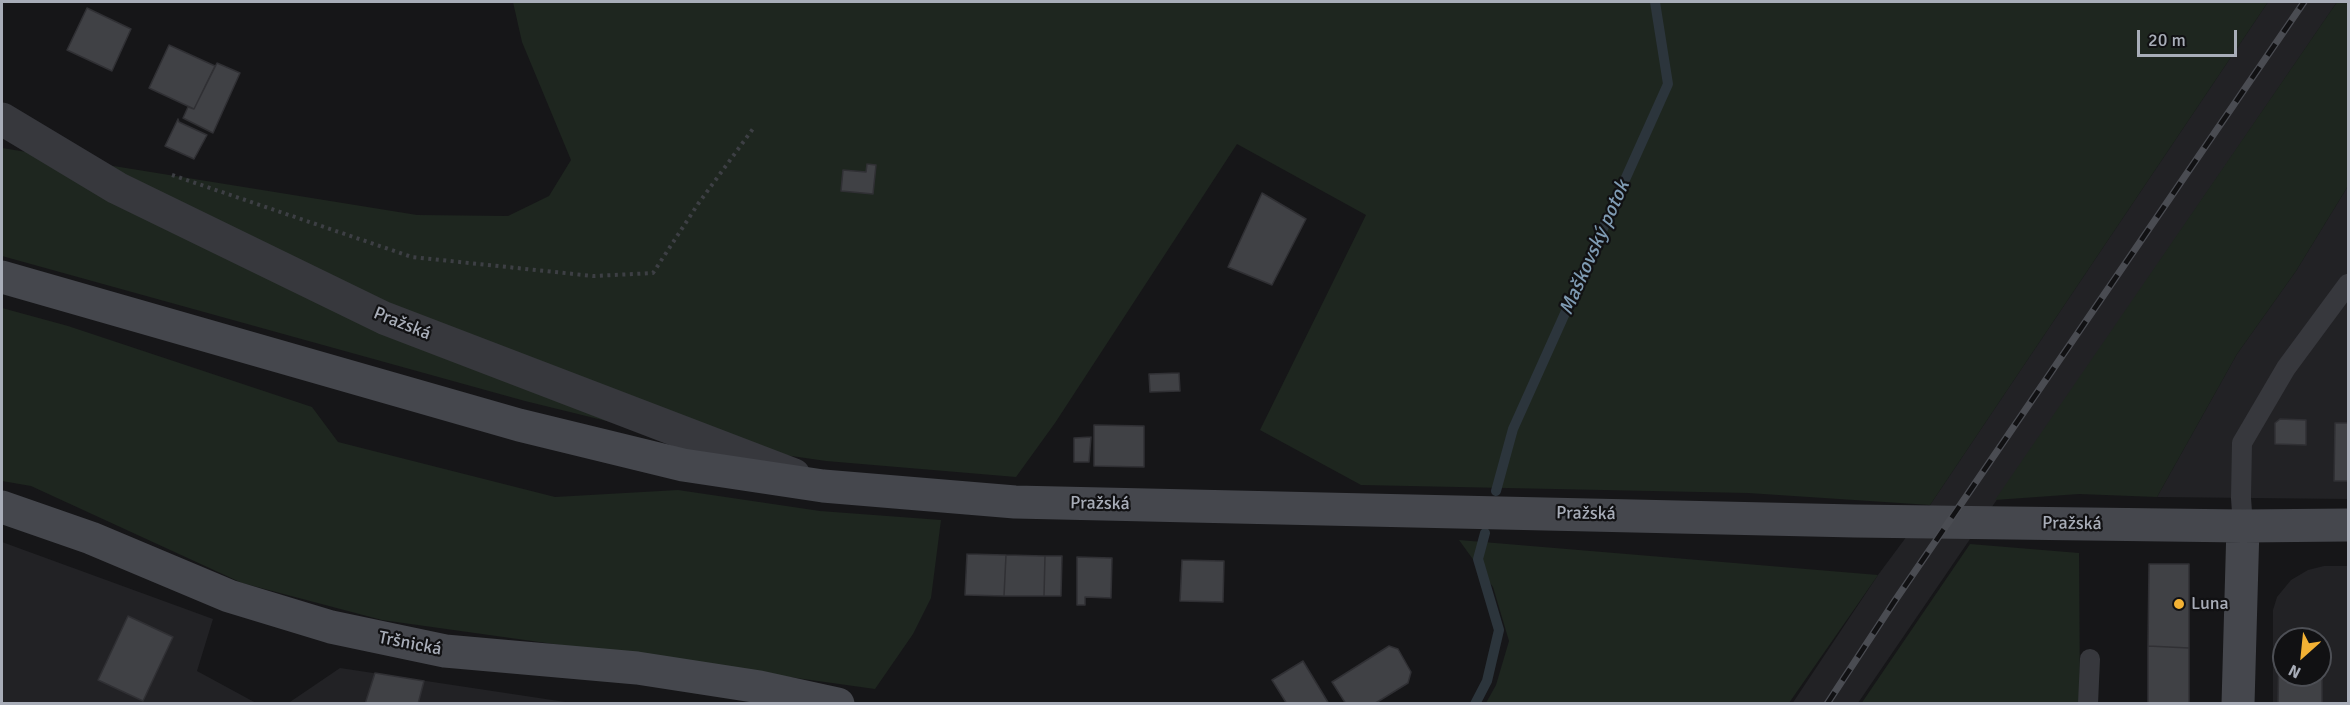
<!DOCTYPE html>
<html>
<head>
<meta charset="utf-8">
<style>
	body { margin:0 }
	#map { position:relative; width:2350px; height:705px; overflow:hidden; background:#161618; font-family:Signika,sans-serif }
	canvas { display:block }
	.frame { position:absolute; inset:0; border:3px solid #a8adb8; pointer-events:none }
	.north { position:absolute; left:2272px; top:627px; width:60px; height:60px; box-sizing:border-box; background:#111113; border:2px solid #4d4f55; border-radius:50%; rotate:207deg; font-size:16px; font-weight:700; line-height:24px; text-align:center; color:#a8adb8 }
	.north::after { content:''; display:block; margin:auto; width:21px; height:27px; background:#f2b134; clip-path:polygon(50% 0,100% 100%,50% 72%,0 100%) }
	.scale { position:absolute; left:2137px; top:30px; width:100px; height:27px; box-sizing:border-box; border:3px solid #a8adb8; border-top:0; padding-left:8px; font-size:18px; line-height:21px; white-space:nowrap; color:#a8adb8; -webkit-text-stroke:4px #111113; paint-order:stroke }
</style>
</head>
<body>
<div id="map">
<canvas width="2350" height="705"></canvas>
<div class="frame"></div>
<div class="north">N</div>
<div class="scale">20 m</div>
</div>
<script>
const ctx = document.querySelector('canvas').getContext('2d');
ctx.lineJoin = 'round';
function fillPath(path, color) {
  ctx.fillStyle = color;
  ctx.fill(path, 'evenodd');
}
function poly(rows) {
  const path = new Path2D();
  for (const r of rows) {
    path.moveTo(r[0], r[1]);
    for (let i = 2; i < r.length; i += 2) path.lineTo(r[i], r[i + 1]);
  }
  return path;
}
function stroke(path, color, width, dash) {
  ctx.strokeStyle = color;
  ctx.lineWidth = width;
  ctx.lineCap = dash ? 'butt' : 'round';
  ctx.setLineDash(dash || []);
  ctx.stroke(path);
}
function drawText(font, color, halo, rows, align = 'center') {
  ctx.font = font + ' Signika,sans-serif';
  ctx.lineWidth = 4.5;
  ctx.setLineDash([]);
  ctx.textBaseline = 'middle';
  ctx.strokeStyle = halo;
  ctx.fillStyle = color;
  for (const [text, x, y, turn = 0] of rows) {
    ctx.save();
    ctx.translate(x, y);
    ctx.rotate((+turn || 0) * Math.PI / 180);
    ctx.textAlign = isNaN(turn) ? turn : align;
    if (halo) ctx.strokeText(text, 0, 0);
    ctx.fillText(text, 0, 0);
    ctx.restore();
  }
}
const built = poly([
	[2268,2,2337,2,1858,703,1792,704,1878,575,1930,505],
	[2348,186,2348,499,2157,497,2237,354,2296,271],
	[2,542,213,619,197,671,256,703,2,703],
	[2324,566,2348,566,2348,703,2273,704,2273,610,2277,597,2291,580,2308,570],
	[2284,639,2320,639,2320,675,2284,675],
	[340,668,572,703,287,704]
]);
const green = poly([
	[513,2,2268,2,1930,505,1748,493,1361,485,1260,430,1366,215,1237,144,1055,423,1016,477,826,461,688,441,525,401,2,256,2,148,417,215,508,216,549,196,571,160,522,42],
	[2337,2,2348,2,2348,186,2296,271,2237,354,2157,497,2079,494,1995,500],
	[2,308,68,326,312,407,338,442,555,497,678,490,820,511,941,520,931,598,913,634,875,689,382,620,242,583,31,486,2,481],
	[1459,540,1878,575,1789,703,1486,703,1496,685,1509,641,1493,587],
	[1970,544,2079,553,2080,703,1861,704]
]);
const stream = poly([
	[1496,491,1513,429,1668,84,1655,2],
	[1475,704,1487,681,1499,630,1478,559,1485,533]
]);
const building = poly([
	[87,8,131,29,112,71,67,50,87,8],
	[169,45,215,66,194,109,149,88,169,45],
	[217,63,240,73,213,133,183,118,188,107,194,109,217,63],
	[178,119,179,122,207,135,194,159,165,146,178,119],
	[867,164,876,165,873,194,841,191,843,170,866,172,867,164],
	[1262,193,1306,219,1272,285,1228,267,1262,193],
	[1179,373,1180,391,1150,392,1149,374,1179,373],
	[2280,419,2306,420,2306,445,2275,444,2275,423,2280,419],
	[2335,423,2348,423,2348,481,2334,481,2335,423],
	[1094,425,1144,426,1144,467,1094,466,1094,425],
	[1091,437,1089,462,1074,462,1074,438,1091,437],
	[967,554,1006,555,1004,596,965,595,967,554],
	[1006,555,1045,556,1044,596,1004,596,1006,555],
	[1045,556,1062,556,1061,596,1044,596,1045,556],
	[1077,557,1112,558,1111,598,1085,597,1085,605,1077,605,1077,557],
	[1182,560,1224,561,1223,602,1180,601,1182,560],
	[2149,564,2189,564,2189,648,2148,646,2149,564],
	[128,616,173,637,143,701,98,680,128,616],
	[2279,642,2284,642,2284,675,2320,675,2320,642,2322,642,2322,704,2278,704,2279,642],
	[1389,646,1398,649,1411,672,1408,683,1374,704,1346,704,1332,682,1389,646],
	[2148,646,2189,648,2189,704,2148,704,2148,646],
	[1303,661,1329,704,1287,704,1272,680,1303,661],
	[375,673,424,681,418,704,365,704,375,673]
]);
const path = poly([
	[172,175,412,257,593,276,653,273,698,204,755,126]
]);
const lane = poly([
	[2243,526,2241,498,2242,443,2286,368,2348,284],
	[2088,704,2090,659]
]);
const street = poly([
	[2,119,117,188,384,318,794,475]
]);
const secondary = poly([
	[2,277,519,425,683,465,823,486,1015,502,1855,521,2243,526,2348,525],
	[2,507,91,538,229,596,331,627,445,651,637,668,760,687,838,704],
	[2238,704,2243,526]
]);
const rail = poly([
	[1827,704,1894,602,2304,2]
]);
const markers = [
	[2179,604,6,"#f2b134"]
];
const streetNames = [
	["Pražská",402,324,22],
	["Pražská",1100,504,1],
	["Pražská",1586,514,1],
	["Pražská",2072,524,1],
	["Tršnická",410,644,11]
];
const poiNames = [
	["Luna",2191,604]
];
const waterNames = [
	["Maškovský potok",1595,248,-66]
];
fillPath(built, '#222225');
fillPath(green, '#1e261f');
stroke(stream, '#2c353c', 10);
fillPath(building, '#404145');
stroke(building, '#303034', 1.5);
stroke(path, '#3d3f44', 4, [3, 4.5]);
stroke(lane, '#37383d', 20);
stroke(street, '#37383d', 33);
stroke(secondary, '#45474d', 33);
stroke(rail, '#4a4c52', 7);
stroke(rail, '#111113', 4.5, [14]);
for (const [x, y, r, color] of markers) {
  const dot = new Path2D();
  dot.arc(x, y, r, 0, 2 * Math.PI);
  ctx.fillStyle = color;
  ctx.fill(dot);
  stroke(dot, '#111113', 2);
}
drawText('18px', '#a8adb8', '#111113', streetNames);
drawText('18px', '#a8adb8', '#111113', poiNames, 'left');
drawText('italic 20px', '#7f9bb3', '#111113', waterNames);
</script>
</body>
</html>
